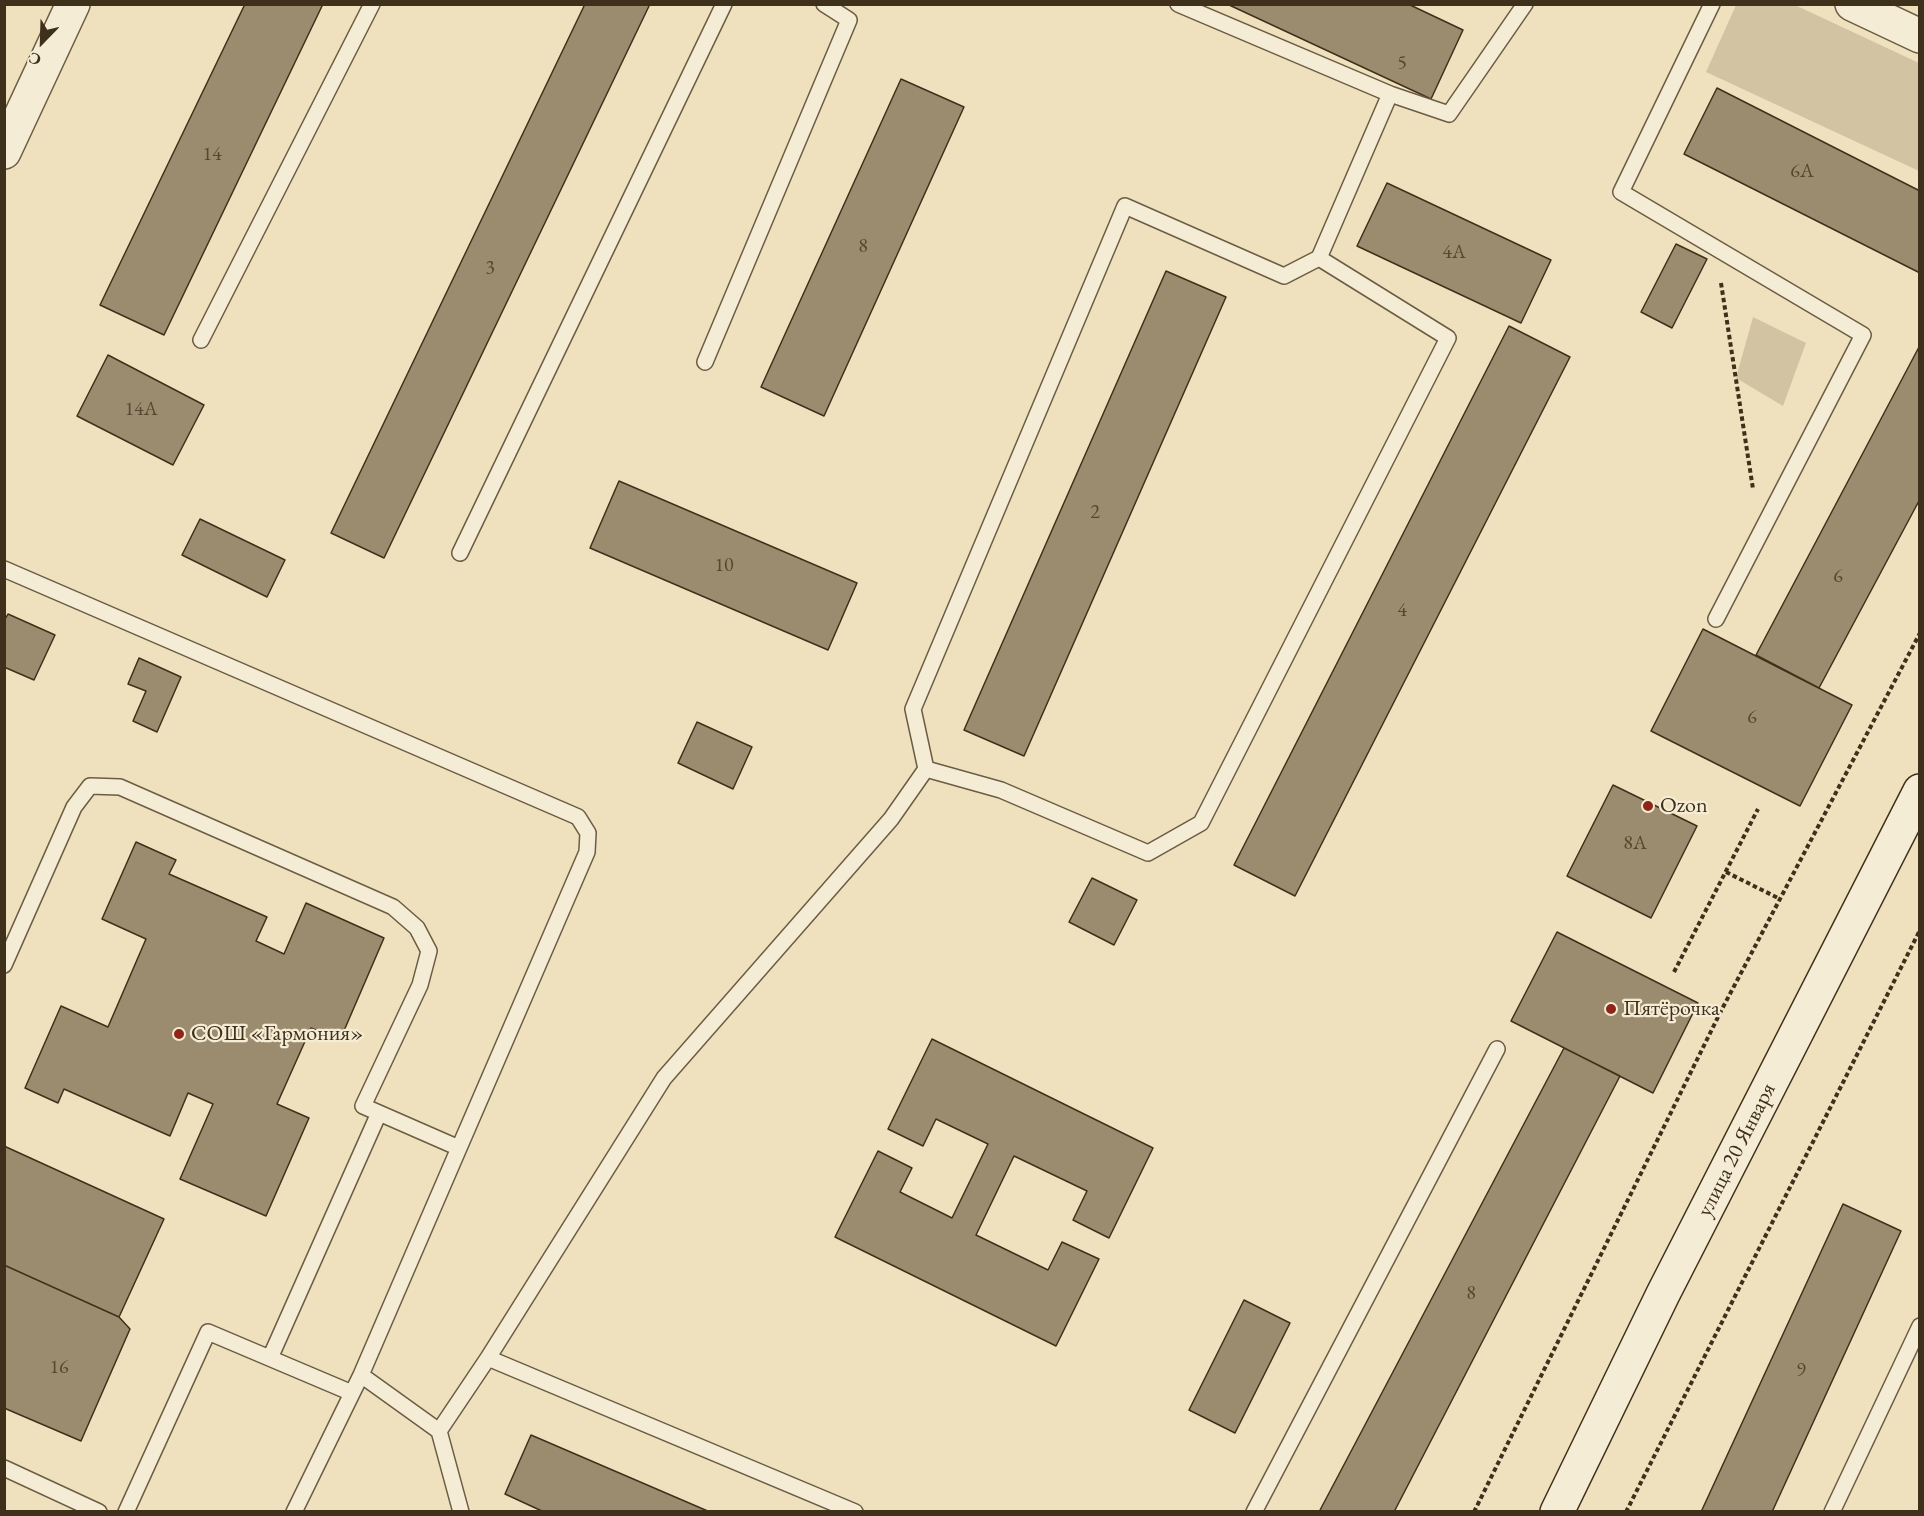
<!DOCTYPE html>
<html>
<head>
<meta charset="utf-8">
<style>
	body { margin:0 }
	#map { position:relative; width:1924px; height:1516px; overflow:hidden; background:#f0e1be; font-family:"EB Garamond",serif }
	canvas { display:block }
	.frame { position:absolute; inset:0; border:6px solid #3f301b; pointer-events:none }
	.north { position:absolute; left:12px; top:12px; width:60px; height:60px; -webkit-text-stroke:4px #f5ecd5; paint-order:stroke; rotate:203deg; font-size:16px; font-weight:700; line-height:24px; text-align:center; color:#3f301b }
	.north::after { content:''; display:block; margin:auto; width:21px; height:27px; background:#3f301b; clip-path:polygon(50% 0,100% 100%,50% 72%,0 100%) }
</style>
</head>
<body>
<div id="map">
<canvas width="1924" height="1516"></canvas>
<div class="frame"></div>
<div class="north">С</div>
</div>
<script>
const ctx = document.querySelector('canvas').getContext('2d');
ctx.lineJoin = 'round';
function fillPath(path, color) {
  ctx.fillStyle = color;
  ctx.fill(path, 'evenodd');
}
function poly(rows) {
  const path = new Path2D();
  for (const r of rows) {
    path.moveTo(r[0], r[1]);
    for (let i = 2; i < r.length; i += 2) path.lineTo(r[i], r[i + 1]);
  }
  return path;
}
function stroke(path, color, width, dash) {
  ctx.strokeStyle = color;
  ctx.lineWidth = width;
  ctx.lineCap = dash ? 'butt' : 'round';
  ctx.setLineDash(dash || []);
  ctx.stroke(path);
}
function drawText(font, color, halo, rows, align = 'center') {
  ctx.font = font + ' "EB Garamond",serif';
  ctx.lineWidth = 4.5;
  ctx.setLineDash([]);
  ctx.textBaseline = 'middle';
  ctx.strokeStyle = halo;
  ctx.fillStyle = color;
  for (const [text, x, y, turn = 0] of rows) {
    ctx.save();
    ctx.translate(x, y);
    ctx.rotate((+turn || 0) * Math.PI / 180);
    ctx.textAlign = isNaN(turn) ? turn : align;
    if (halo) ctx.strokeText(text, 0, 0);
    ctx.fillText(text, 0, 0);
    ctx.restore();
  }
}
const green = poly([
	[1736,5,1795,5,1919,63,1919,171,1706,72],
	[1753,317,1806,343,1783,406,1736,378]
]);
const building = poly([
	[245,4,323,4,164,335,100,305,245,4],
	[585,4,650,4,384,558,331,533,585,4],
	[1227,4,1408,4,1463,30,1431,99,1227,4],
	[901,79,964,107,824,416,761,387,901,79],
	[1717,88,1920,191,1920,273,1684,154,1717,88],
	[1387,183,1551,260,1521,323,1357,246,1387,183],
	[1676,244,1707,259,1672,328,1641,312,1676,244],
	[1166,271,1226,297,1024,756,964,730,1166,271],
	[1509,326,1570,357,1295,896,1234,865,1509,326],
	[1919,347,1920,499,1819,688,1756,655,1919,347],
	[108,355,204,405,173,465,77,416,108,355],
	[619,481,857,583,828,650,590,548,619,481],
	[200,519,285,560,267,597,182,555,200,519],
	[8,614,55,635,34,680,4,667,4,621,8,614],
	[1703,629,1852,705,1800,806,1651,731,1703,629],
	[139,658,181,677,157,732,133,721,146,691,128,684,139,658],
	[697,722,752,747,733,789,678,763,697,722],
	[1613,785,1697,826,1651,918,1567,876,1613,785],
	[136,842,176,860,169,874,267,917,256,941,284,954,306,903,384,938,340,1040,311,1028,277,1104,309,1118,266,1216,180,1179,213,1104,188,1093,170,1136,64,1089,58,1103,25,1088,61,1006,108,1027,146,939,102,919,136,842],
	[1092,878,1137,900,1114,945,1069,922,1092,878],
	[1557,932,1698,1003,1653,1093,1511,1021,1557,932],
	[932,1039,1153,1148,1109,1238,1073,1220,1087,1191,1014,1156,976,1235,1048,1270,1062,1242,1099,1259,1056,1346,835,1237,878,1151,912,1168,900,1192,952,1218,988,1144,936,1119,923,1146,888,1129,932,1039],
	[1564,1048,1620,1076,1394,1512,1319,1512,1564,1048],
	[4,1146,164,1219,119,1317,4,1265,4,1146],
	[1843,1204,1901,1231,1772,1512,1701,1512,1843,1204],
	[4,1265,119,1317,130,1329,81,1441,4,1408,4,1265],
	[1244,1300,1290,1323,1235,1433,1189,1410,1244,1300],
	[531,1435,710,1512,544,1512,505,1494,531,1435]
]);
const path = poly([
	[1721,283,1753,489],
	[1726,872,1780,899],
	[1674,972,1758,809],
	[1474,1512,1721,1011,1920,633],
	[1626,1512,1920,930]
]);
const service = poly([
	[1178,4,1390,94,1449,114,1525,4],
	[1712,4,1621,192,1863,335,1716,619],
	[1319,258,1390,94],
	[201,340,372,4],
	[705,362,849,20,824,4],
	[460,553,724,4],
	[4,569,578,817,588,833,587,852,459,1148,361,1375,294,1512],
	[4,965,74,807,90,786,120,787,393,907,417,928,429,951,420,985,363,1106,459,1148],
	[270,1358,379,1113],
	[361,1375,439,1431,461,1512],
	[439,1431,488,1358],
	[4,1468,99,1512],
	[126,1512,208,1332,352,1393],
	[855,1512,488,1358,664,1078,891,819,926,769,1001,790,1148,853,1201,823,1448,338,1319,258,1284,276,1125,206,913,709,926,769],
	[1254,1512,1497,1049],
	[1832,1512,1920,1326]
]);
const tertiary = poly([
	[1852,4,1920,36],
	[4,152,73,4]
]);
const secondary = poly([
	[1557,1512,1663,1294,1920,791]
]);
const markers = [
	[1648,806,6,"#8f2418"],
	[1611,1009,6,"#8f2418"],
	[179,1034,6,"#8f2418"]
];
const numberNames = [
	["5",1402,64],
	["14",212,155],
	["6А",1802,172],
	["8",863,247],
	["4А",1454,253],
	["3",490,269],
	["14А",141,410],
	["2",1095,513],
	["10",724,566],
	["6",1838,577],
	["4",1402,611],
	["6",1752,718],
	["8А",1635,844],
	["8",1471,1294],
	["16",59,1368],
	["9",1801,1371]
];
const poiNames = [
	["Ozon",1660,806],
	["Пятёрочка",1623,1009],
	["СОШ «Гармония»",191,1034]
];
const streetNames = [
	["улица 20 Января",1737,1150,-63]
];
fillPath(green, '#d2c3a2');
fillPath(building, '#9b8c70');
stroke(building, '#3f301b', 1.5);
stroke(service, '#6b5c44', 18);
stroke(tertiary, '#6b5c44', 36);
stroke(secondary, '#3f301b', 36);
stroke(path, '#3f301b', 4, [4.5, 3]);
stroke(service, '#f5ecd5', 15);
stroke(tertiary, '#f5ecd5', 33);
stroke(secondary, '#f5ecd5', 33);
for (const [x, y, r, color] of markers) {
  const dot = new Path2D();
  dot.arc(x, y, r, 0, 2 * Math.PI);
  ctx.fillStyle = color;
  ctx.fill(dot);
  stroke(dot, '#f5ecd5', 2);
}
drawText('20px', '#564730', null, numberNames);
drawText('22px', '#3f301b', '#f5ecd5', poiNames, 'left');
drawText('22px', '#3f301b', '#f5ecd5', streetNames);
</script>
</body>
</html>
